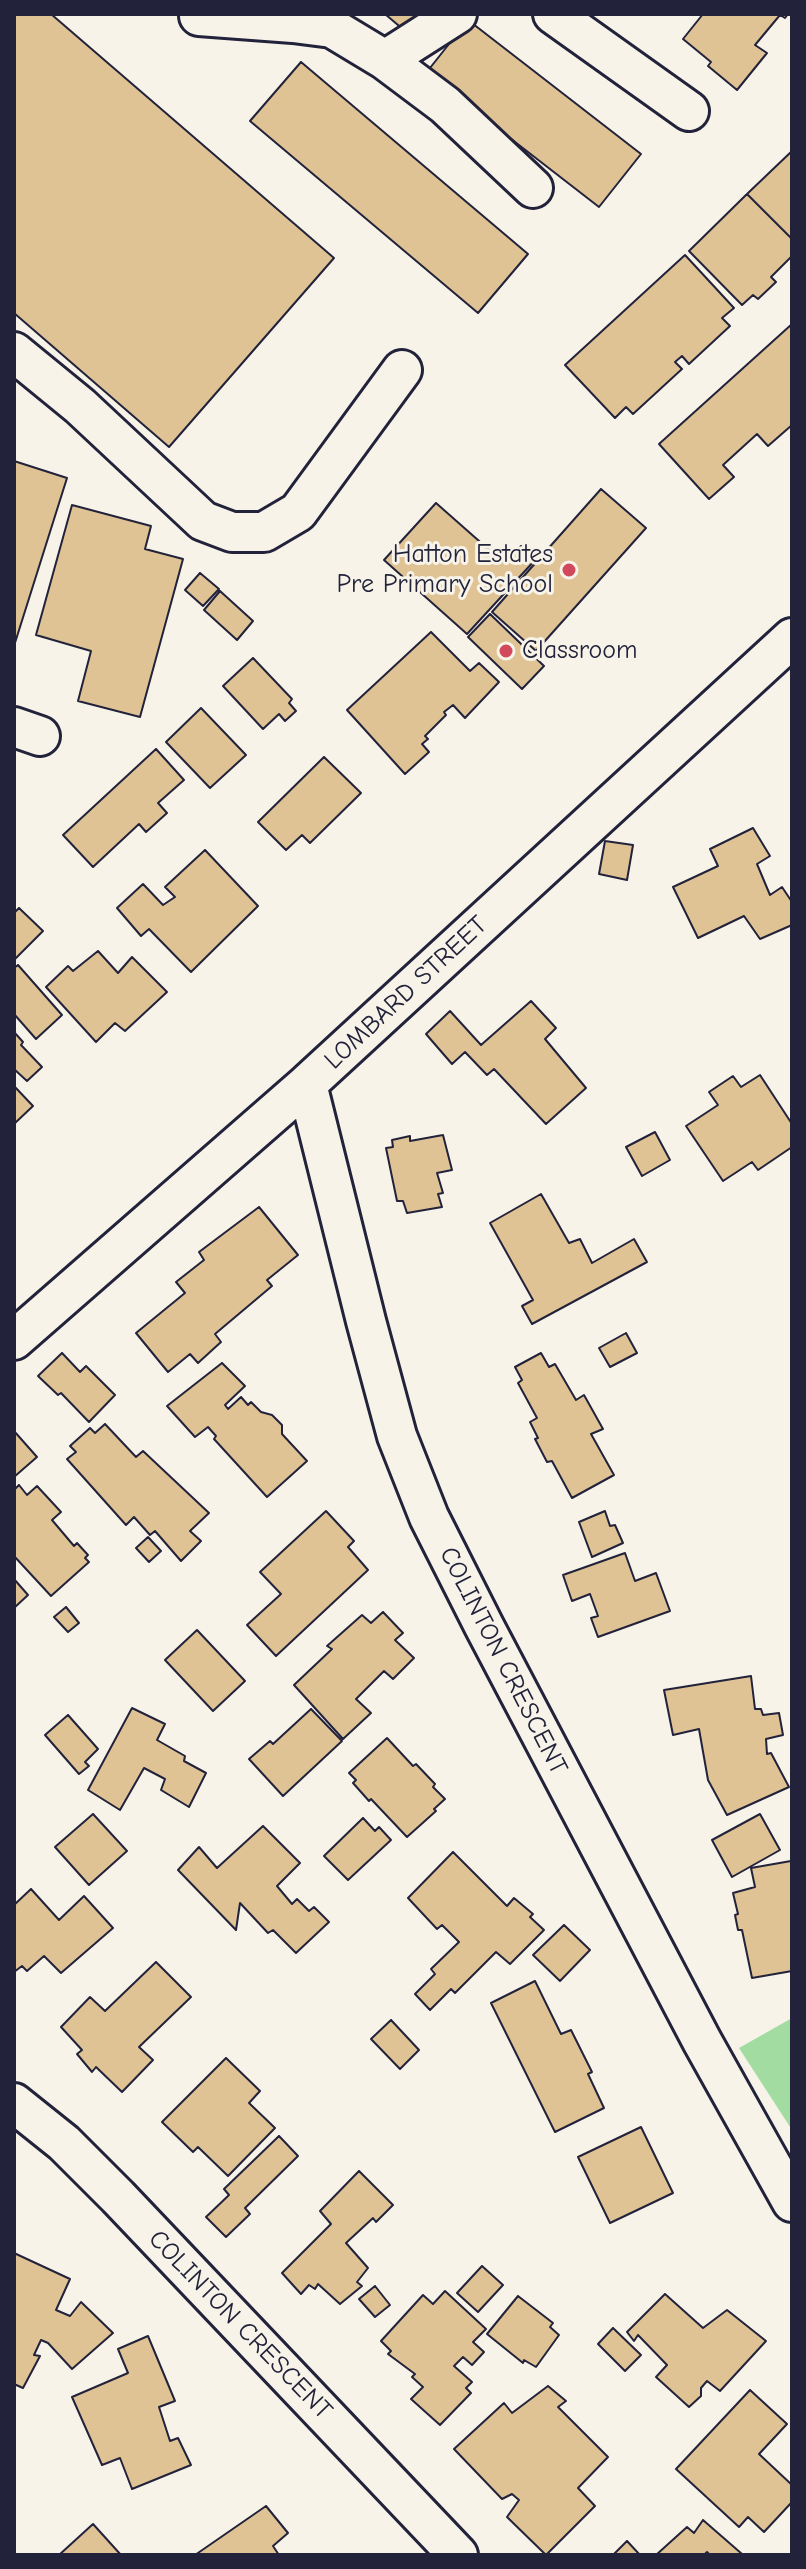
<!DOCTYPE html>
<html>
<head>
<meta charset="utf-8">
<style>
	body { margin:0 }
	#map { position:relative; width:806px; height:2569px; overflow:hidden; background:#f7f3e8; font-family:"Comic Neue",sans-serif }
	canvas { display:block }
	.frame { position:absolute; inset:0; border:16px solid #22223b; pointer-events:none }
</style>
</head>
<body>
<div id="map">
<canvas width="806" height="2569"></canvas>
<div class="frame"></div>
</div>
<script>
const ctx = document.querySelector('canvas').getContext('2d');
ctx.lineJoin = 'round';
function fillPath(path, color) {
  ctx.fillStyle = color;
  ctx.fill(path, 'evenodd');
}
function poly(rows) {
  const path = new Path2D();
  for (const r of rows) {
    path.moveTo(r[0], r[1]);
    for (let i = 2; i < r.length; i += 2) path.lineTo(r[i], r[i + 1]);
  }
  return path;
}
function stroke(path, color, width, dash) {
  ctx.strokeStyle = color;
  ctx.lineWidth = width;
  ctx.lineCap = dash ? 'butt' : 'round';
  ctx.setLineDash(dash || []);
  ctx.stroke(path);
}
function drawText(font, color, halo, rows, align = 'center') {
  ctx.font = font + ' "Comic Neue",sans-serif';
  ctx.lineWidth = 6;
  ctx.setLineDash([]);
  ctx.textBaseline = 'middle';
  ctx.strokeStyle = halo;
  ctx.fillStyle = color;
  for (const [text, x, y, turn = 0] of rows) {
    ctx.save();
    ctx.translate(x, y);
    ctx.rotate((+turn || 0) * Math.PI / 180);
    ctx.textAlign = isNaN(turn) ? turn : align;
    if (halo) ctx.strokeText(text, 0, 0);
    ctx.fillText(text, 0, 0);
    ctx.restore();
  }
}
const green = poly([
	[792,2018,792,2130,739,2048]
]);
const building = poly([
	[14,14,51,14,334,258,169,447,14,313,14,14],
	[385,14,430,14,405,31,385,14],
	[703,14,788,14,785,18,780,15,755,45,767,53,737,90,708,66,711,62,683,39,703,14],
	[468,20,641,154,599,207,426,73,468,20],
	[301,62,528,254,478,313,250,121,301,62],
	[792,151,792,239,747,194,792,151],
	[747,194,792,239,792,256,771,277,776,282,758,299,753,295,742,305,689,251,747,194],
	[685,255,734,308,722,318,730,326,689,364,682,356,675,362,682,369,633,414,626,407,615,418,565,365,685,255],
	[792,324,792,425,768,446,757,434,723,465,734,477,709,499,659,444,792,324],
	[14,461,67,478,14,646,14,461],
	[601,489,646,528,536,651,492,612,601,489],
	[436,503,504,563,521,546,536,559,467,634,384,560,436,503],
	[72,505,151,526,145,549,183,559,140,717,78,701,91,651,36,635,72,505],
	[200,573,219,589,203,606,185,590,200,573],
	[220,591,253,621,237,640,204,610,220,591],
	[490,614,544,666,522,689,468,637,490,614],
	[431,632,470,671,479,663,499,682,465,718,453,705,444,712,446,715,425,736,428,739,422,744,429,752,405,774,347,710,431,632],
	[253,658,292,699,289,703,296,711,285,721,279,714,263,729,223,686,253,658],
	[201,708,246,755,210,788,166,742,201,708],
	[156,749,184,780,158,803,167,813,146,832,139,824,93,867,63,835,156,749],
	[324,757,361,793,310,843,302,835,286,850,258,822,324,757],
	[753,828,770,856,757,864,770,895,782,887,792,902,792,925,760,939,744,916,698,938,673,887,718,866,710,849,753,828],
	[605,841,633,845,627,880,599,874,605,841],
	[205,850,258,906,191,972,149,929,141,936,117,908,143,884,163,905,175,897,165,887,205,850],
	[19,908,43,931,14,960,14,913,19,908],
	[98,951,118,973,132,957,167,992,125,1031,115,1023,96,1042,46,987,68,966,73,971,98,951],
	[18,965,62,1015,36,1039,14,1014,14,968,18,965],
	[531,1001,556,1028,545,1039,586,1088,546,1124,494,1069,487,1075,465,1052,452,1064,426,1034,450,1011,481,1045,531,1001],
	[14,1032,23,1042,21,1045,42,1067,27,1081,14,1069,14,1032],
	[760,1075,792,1124,792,1147,758,1170,752,1162,723,1181,686,1126,718,1105,709,1092,733,1076,741,1087,760,1075],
	[14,1086,33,1106,14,1124,14,1086],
	[655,1132,670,1160,642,1176,626,1147,655,1132],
	[443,1135,452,1170,437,1173,443,1193,438,1194,442,1207,407,1213,403,1201,397,1201,386,1148,393,1147,392,1140,410,1136,410,1141,443,1135],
	[541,1194,569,1243,580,1239,592,1263,634,1239,647,1262,532,1324,522,1306,533,1300,490,1223,541,1194],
	[259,1207,298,1255,267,1280,272,1286,215,1334,221,1342,198,1363,190,1354,168,1372,136,1333,185,1293,176,1282,204,1260,199,1252,259,1207],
	[626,1333,637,1353,610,1367,599,1348,626,1333],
	[62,1353,80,1372,86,1366,115,1395,89,1422,61,1393,58,1395,38,1376,62,1353],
	[541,1353,549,1367,555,1364,576,1400,584,1395,603,1429,591,1434,614,1475,572,1498,552,1461,547,1462,535,1439,538,1438,530,1422,537,1418,518,1383,522,1380,515,1367,541,1353],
	[222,1363,245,1386,225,1405,228,1409,241,1397,248,1405,251,1402,261,1412,272,1415,282,1425,282,1434,307,1461,267,1497,214,1439,216,1436,208,1427,195,1437,167,1406,222,1363],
	[105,1424,136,1457,143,1451,209,1513,190,1531,201,1541,181,1561,155,1531,150,1535,134,1517,126,1525,67,1459,76,1452,70,1446,90,1428,95,1433,105,1424],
	[14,1431,37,1457,14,1477,14,1431],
	[19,1485,27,1495,37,1486,61,1512,52,1520,74,1546,77,1543,88,1555,85,1558,89,1562,51,1596,14,1556,14,1490,19,1485],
	[326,1511,354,1541,348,1547,368,1570,276,1656,247,1625,281,1594,260,1572,326,1511],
	[605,1511,610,1526,615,1525,623,1543,592,1557,579,1522,605,1511],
	[148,1537,161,1551,149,1562,136,1548,148,1537],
	[625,1553,635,1581,656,1573,670,1611,598,1637,591,1618,598,1616,590,1594,572,1601,563,1575,625,1553],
	[14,1579,28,1595,14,1608,14,1579],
	[66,1607,79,1623,68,1632,54,1617,66,1607],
	[383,1612,403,1633,395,1640,414,1658,393,1679,384,1671,356,1699,371,1713,343,1739,294,1685,332,1649,327,1646,362,1615,371,1623,383,1612],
	[197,1630,245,1681,213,1711,165,1660,197,1630],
	[751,1676,755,1709,761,1709,763,1715,779,1713,783,1735,766,1739,767,1754,771,1753,789,1787,727,1815,708,1780,699,1729,673,1735,664,1690,751,1676],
	[132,1708,165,1724,157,1740,185,1756,184,1761,206,1773,189,1807,161,1790,165,1779,144,1768,120,1810,88,1790,132,1708],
	[311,1709,342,1741,283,1796,249,1759,270,1741,273,1744,311,1709],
	[68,1715,98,1749,85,1762,89,1766,79,1774,45,1735,68,1715],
	[387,1738,413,1766,416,1764,435,1784,433,1787,445,1799,434,1809,436,1811,407,1837,371,1799,369,1801,353,1783,356,1780,349,1773,387,1738],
	[93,1814,127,1851,89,1885,55,1847,93,1814],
	[760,1814,780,1850,732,1877,712,1840,760,1814],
	[363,1818,375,1831,379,1827,391,1840,348,1880,324,1856,363,1818],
	[263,1826,300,1863,277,1886,292,1904,297,1899,309,1911,314,1907,329,1922,296,1953,273,1930,268,1933,240,1903,236,1930,178,1870,199,1847,217,1868,263,1826],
	[453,1852,507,1906,514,1898,533,1914,530,1917,544,1930,510,1964,496,1952,455,1993,451,1989,430,2010,415,1994,435,1974,431,1969,459,1942,442,1925,437,1929,408,1898,453,1852],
	[791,1861,792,1971,752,1978,742,1930,738,1930,735,1915,738,1914,733,1893,755,1887,751,1868,791,1861],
	[31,1889,59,1920,84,1896,113,1928,61,1973,44,1956,27,1971,22,1966,14,1972,14,1905,31,1889],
	[564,1925,590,1950,560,1981,533,1955,564,1925],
	[156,1962,191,1997,139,2047,153,2060,122,2092,96,2067,92,2072,77,2054,82,2050,61,2027,90,1997,105,2011,156,1962],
	[535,1981,561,2034,571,2030,592,2072,588,2074,604,2108,555,2132,491,2003,535,1981],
	[391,2020,419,2050,400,2069,371,2039,391,2020],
	[226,2058,260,2091,249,2103,275,2128,228,2176,198,2147,193,2152,162,2122,226,2058],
	[641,2127,673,2193,610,2223,578,2157,641,2127],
	[279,2136,298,2156,245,2208,250,2214,226,2237,206,2217,229,2195,224,2189,279,2136],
	[359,2171,393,2205,376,2222,373,2218,346,2243,368,2268,357,2282,362,2286,340,2304,318,2284,315,2289,309,2285,301,2294,282,2273,331,2224,320,2211,359,2171],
	[14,2253,70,2279,56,2310,70,2316,81,2302,113,2333,72,2369,48,2343,41,2340,34,2355,40,2356,23,2388,14,2384,14,2253],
	[482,2266,503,2285,478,2312,457,2293,482,2266],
	[375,2286,390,2305,375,2317,359,2299,375,2286],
	[445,2291,486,2329,473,2342,484,2352,472,2365,463,2357,454,2366,472,2382,466,2388,471,2393,440,2425,411,2399,423,2387,412,2377,415,2374,388,2354,391,2351,381,2341,423,2295,433,2304,445,2291],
	[665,2294,703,2328,727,2310,766,2341,720,2391,707,2381,701,2388,701,2396,689,2407,656,2377,667,2365,638,2335,634,2341,627,2332,665,2294],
	[518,2296,553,2323,550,2327,559,2335,536,2367,524,2360,523,2363,487,2334,518,2296],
	[613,2328,641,2355,625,2371,598,2344,613,2328],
	[148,2336,175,2401,159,2407,170,2441,178,2438,191,2465,132,2489,120,2458,102,2465,72,2397,128,2373,118,2349,148,2336],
	[548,2386,566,2401,558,2407,608,2457,578,2488,595,2506,546,2555,507,2517,519,2500,512,2494,502,2499,454,2449,504,2403,512,2413,548,2386],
	[750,2390,787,2424,759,2454,792,2485,792,2502,764,2532,748,2517,739,2527,676,2469,750,2390],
	[266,2506,288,2533,273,2546,279,2555,195,2555,266,2506],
	[703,2520,742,2554,710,2555,707,2552,704,2555,656,2555,687,2527,694,2533,703,2520],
	[93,2524,121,2555,59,2555,93,2524],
	[627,2541,640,2555,613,2555,627,2541]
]);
const minor = poly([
	[553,14,689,111],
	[199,16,293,23,332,28,385,60,445,105,533,188],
	[385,60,457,14],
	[14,352,80,406,203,521,232,532,264,532,298,512,402,370],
	[14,727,40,736],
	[307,1084,366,1321,397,1436,429,1517,484,1626,702,2041,792,2202],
	[14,1340,307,1084,792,638],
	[14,2103,64,2143,118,2197,458,2555]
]);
const markers = [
	[569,570,8,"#d1495b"],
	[506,651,8,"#d1495b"]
];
const poiNames = [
	["Hatton Estates",553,555],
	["Pre Primary School",553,585],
	["Classroom",522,651,"left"]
];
const streetNames = [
	["LOMBARD STREET",406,993,-43],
	["COLINTON CRESCENT",503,1661,63],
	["COLINTON CRESCENT",240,2325,46]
];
fillPath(green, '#a2dca1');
fillPath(building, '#dfc394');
stroke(building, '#22223b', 2);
stroke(minor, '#22223b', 44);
stroke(minor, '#f7f3e8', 38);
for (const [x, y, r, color] of markers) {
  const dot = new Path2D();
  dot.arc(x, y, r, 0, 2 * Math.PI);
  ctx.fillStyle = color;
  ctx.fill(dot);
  stroke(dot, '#f7f3e8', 3);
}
drawText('26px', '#22223b', '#f7f3e8', poiNames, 'right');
drawText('26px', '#22223b', '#f7f3e8', streetNames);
</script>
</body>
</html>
